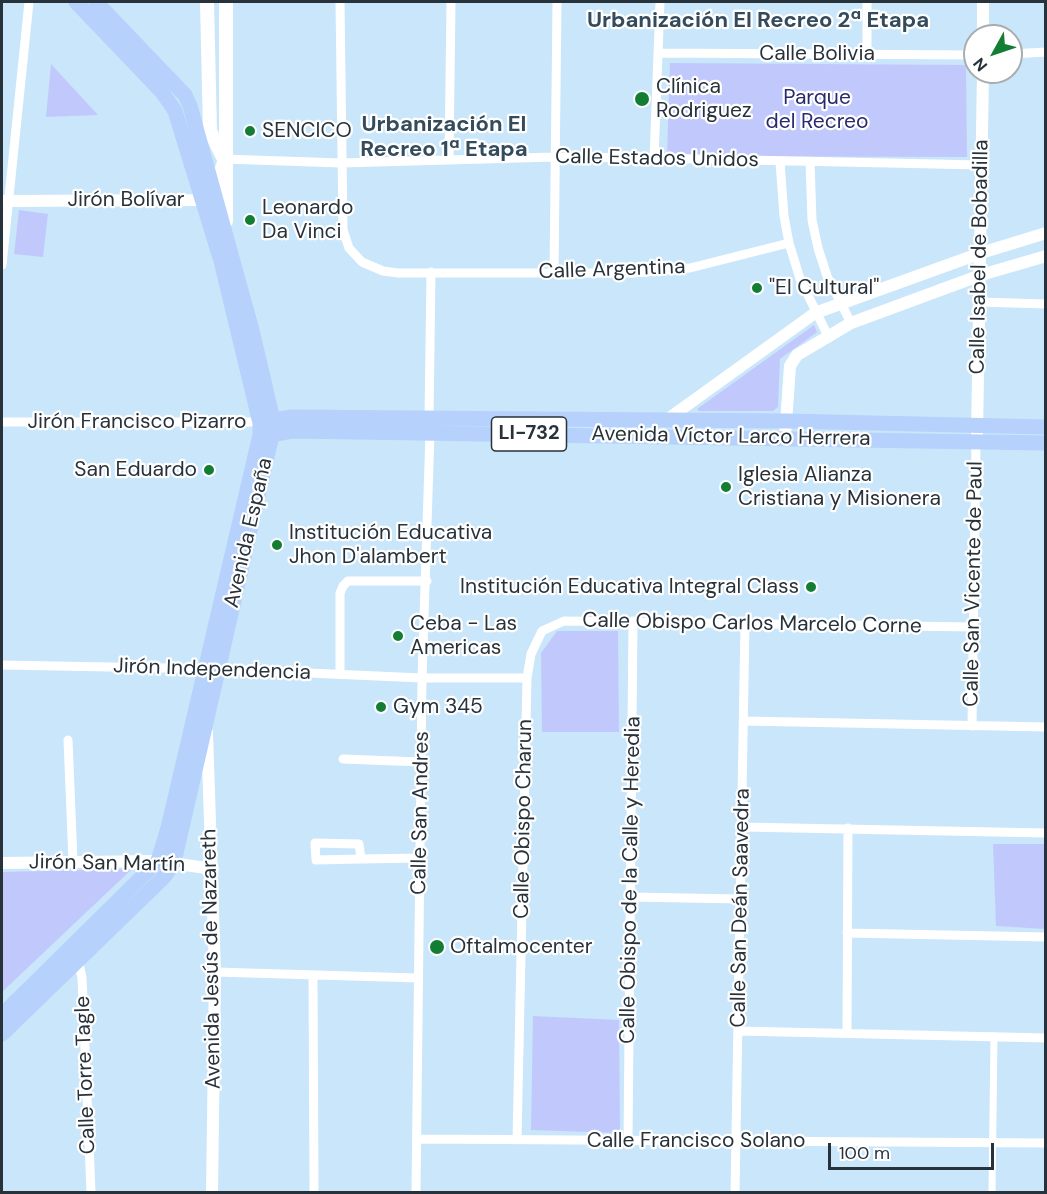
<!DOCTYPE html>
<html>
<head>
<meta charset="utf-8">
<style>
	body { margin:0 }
	#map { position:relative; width:1047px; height:1194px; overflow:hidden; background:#cae6fa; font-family:"DM Sans",sans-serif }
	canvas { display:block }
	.frame { position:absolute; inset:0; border:3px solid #28323a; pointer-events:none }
	.north { position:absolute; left:963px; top:24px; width:60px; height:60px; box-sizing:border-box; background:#fff; border:2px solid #a9adb0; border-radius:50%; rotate:230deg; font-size:16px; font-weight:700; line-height:24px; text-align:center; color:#28323a }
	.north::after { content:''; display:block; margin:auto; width:21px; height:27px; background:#137e33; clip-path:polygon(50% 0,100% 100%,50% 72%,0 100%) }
	.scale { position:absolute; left:828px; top:1143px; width:166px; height:27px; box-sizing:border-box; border:3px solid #28323a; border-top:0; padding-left:8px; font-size:18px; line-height:21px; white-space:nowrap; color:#28323a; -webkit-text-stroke:4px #fff; paint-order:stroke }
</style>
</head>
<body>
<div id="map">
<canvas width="1047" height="1194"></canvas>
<div class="frame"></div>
<div class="north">N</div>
<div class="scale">100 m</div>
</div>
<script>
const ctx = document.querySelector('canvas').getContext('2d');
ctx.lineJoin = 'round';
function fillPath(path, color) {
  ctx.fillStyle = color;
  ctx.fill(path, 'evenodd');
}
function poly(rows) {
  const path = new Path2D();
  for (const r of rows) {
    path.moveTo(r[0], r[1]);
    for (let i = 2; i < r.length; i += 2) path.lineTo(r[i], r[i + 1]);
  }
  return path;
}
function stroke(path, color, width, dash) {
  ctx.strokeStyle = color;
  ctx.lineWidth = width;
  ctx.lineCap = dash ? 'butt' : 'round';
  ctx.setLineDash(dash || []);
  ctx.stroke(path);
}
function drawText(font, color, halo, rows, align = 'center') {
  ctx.font = font + ' "DM Sans",sans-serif';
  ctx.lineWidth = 4.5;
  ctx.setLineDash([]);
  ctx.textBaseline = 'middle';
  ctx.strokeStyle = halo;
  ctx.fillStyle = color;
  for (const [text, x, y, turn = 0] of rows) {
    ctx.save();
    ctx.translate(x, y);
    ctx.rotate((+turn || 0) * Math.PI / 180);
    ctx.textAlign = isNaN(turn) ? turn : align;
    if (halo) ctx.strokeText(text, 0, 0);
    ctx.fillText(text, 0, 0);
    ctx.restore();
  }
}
const green = poly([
	[670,63,966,65,967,157,667,156],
	[51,64,98,115,46,117],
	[19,210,48,214,43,257,14,254],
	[814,325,817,332,780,359,778,407,773,411,699,411,697,409],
	[557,631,618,631,619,732,542,732,541,653],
	[993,844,1045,844,1045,929,996,926],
	[132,869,2,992,2,872],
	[533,1016,619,1020,620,1133,531,1130]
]);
const pedestrian = poly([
	[992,1192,994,1036]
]);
const minor = poly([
	[340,2,343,230,349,248,362,262,383,271,398,273,634,273,690,268,789,243],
	[867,2,867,53],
	[658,53,975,55],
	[1011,54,1046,52],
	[654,158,660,2],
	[224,159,341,163,554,157,654,158,981,165],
	[449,160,451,2],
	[780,162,784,216,789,243,800,279,828,336],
	[810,162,812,220,818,248,827,276,851,323],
	[2,265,29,2],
	[554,273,557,2],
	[980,302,1046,304],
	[429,419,431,272],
	[2,422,262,422],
	[2,665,218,669,422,678,527,678],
	[340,674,340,593,343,586,348,581,427,581],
	[744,721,1046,727],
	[972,726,976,442],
	[68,740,73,861],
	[343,759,421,762],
	[742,827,1046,833],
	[361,859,359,844,315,843,316,860,361,859,420,858],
	[630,897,741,899],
	[847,933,1046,937],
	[78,959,82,978,91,1192],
	[215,972,418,978],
	[313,976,314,1192],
	[738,1031,1046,1038],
	[847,1033,848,828],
	[418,1139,1046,1143],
	[517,1140,527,678,531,654,542,631,564,621,974,627],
	[628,1140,633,621],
	[416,1192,422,678,430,433],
	[735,1192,745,623]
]);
const tertiary = poly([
	[983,2,983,36],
	[2,201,203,200,213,190,224,160],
	[665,421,815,313,981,253,1046,233],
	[977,435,983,72],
	[785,437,790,366,797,355,851,323,981,275,1046,256],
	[207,732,215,972,212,1192],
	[2,863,158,861,213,869]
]);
const secondary = poly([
	[207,2,210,131,224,159],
	[226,221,226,2]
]);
const primary = poly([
	[273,420,292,417,787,421,1046,427],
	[272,435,293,431,1046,443],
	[2,1015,158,861,168,828,260,435,260,423,221,261,175,111,162,92,76,2],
	[2,1034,165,876,174,862,272,435,273,420,252,330,190,106,185,95,96,2]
]);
const markers = [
	[642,99,8,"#137e33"],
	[250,131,6,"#137e33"],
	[250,220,6,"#137e33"],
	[757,288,6,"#137e33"],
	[209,470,6,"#137e33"],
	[726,487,6,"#137e33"],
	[277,545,6,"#137e33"],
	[811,587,6,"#137e33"],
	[398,636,6,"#137e33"],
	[381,707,6,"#137e33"],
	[437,947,8,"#137e33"]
];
const shields = [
	[529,434,75]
];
const shieldNames = [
	["LI-732",529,434]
];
const streetNames = [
	["Calle Bolivia",817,54],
	["Calle Estados Unidos",657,159,1],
	["Jirón Bolívar",126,200],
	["Calle Isabel de Bobadilla",980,257,-89],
	["Calle Argentina",612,270,-2],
	["Jirón Francisco Pizarro",137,422],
	["Avenida Víctor Larco Herrera",731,437,1],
	["Avenida España",249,533,-77],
	["Calle San Vicente de Paul",974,584,-89],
	["Calle Obispo Carlos Marcelo Corne",752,624,1],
	["Jirón Independencia",212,670,2],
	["Calle San Andres",421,813,-89],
	["Calle Obispo Charun",524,819,-89],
	["Jirón San Martín",107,864,1],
	["Calle Obispo de la Calle y Heredia",631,880,-89],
	["Calle San Deán Saavedra",741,908,-89],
	["Avenida Jesús de Nazareth",212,959,-91],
	["Calle Torre Tagle",86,1075,-92],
	["Calle Francisco Solano",696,1141]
];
const poiNames = [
	["Clínica",656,87],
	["Rodriguez",656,111],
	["SENCICO",262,131],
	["Leonardo",262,208],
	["Da Vinci",262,232],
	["\"El Cultural\"",769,288],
	["San Eduardo",197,470,"right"],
	["Iglesia Alianza",738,475],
	["Cristiana y Misionera",738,499],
	["Institución Educativa",289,533],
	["Jhon D'alambert",289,557],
	["Institución Educativa Integral Class",799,587,"right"],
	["Ceba - Las",410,624],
	["Americas",410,648],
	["Gym 345",393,707],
	["Oftalmocenter",450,947]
];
const parkNames = [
	["Parque",817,98],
	["del Recreo",817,122]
];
const neighbourhoodNames = [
	["Urbanización El Recreo 2ª Etapa",758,21],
	["Urbanización El",444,125],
	["Recreo 1ª Etapa",444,150]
];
fillPath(green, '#c1c9fc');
stroke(pedestrian, '#fff', 7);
stroke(minor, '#fff', 9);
stroke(tertiary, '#fff', 12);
stroke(secondary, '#fff', 14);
stroke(primary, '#b6d1fc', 15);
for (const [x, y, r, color] of markers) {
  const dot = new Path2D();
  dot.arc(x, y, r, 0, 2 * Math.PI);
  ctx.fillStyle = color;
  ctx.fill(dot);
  stroke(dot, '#fff', 2);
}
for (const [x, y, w] of shields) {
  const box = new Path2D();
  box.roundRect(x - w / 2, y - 17, w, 34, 4.5);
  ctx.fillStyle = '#fff';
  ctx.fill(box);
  stroke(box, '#28323a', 1.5);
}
drawText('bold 20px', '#28323a', null, shieldNames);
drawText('21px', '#28323a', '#fff', streetNames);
drawText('21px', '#28323a', '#fff', poiNames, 'left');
drawText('21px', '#29296e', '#fff', parkNames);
drawText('bold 22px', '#344b5c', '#fff', neighbourhoodNames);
</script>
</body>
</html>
